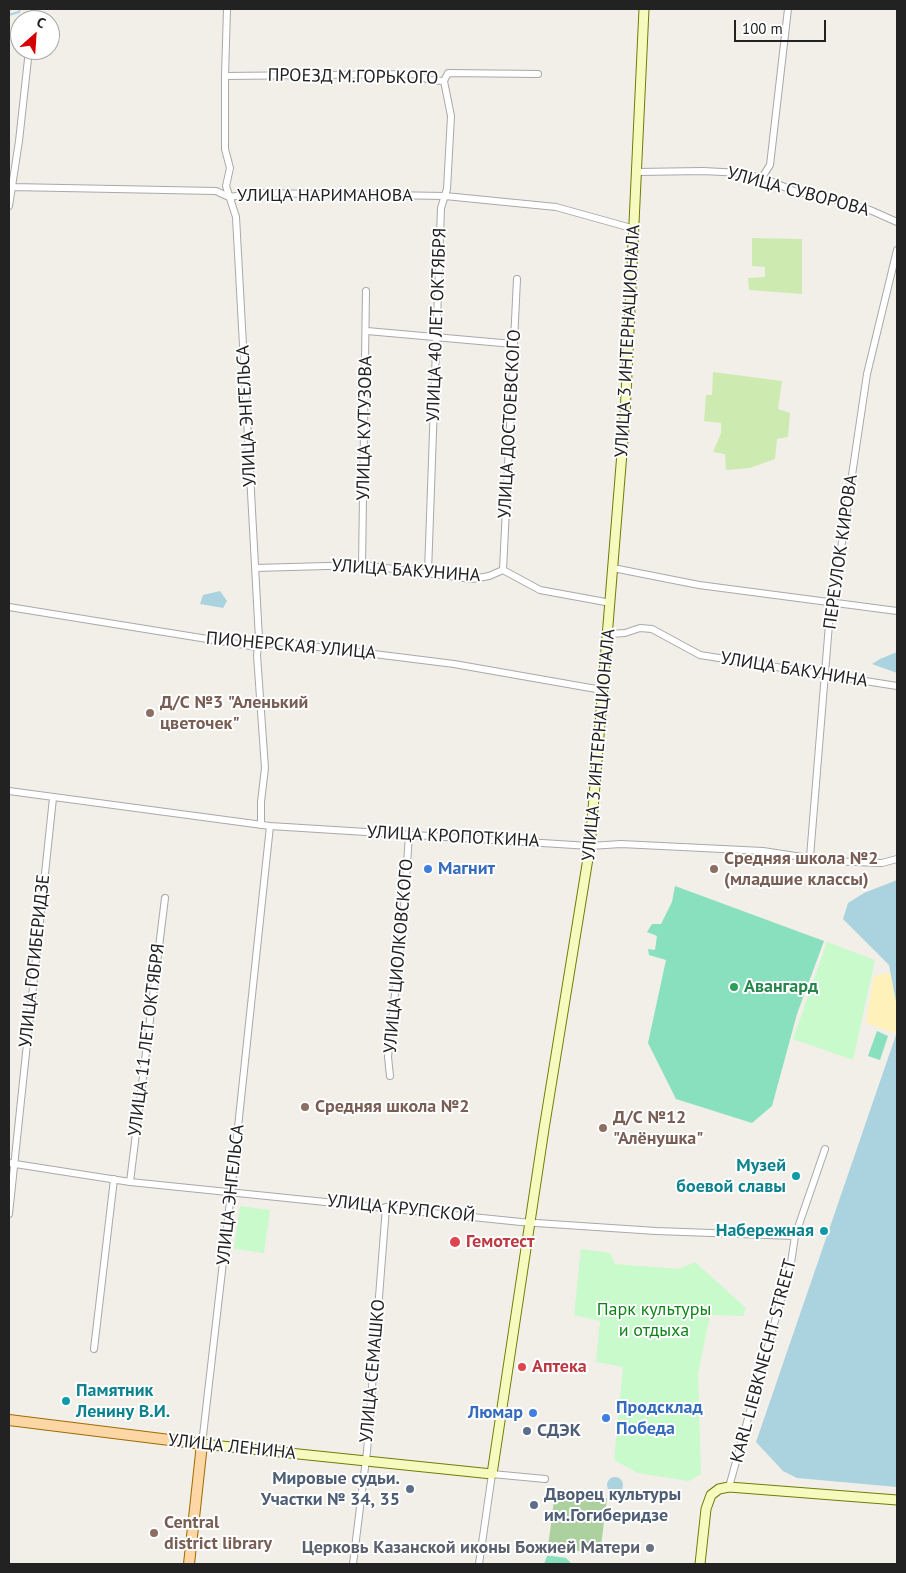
<!DOCTYPE html>
<html>
<head>
<meta charset="utf-8">
<style>
	body { margin:0 }
	#map { position:relative; width:906px; height:1573px; overflow:hidden; background:#f2efe9; font-family:"PT Sans",sans-serif }
	canvas { display:block }
	.frame { position:absolute; inset:0; border:10px solid #222; pointer-events:none }
	.north { position:absolute; left:10px; top:10px; width:50px; height:50px; box-sizing:border-box; background:#fff; border:1px solid #a7a7a7; border-radius:50%; rotate:26deg; font-size:14px; font-weight:700; line-height:20px; text-align:center; color:#222 }
	.north::after { content:''; display:block; margin:auto; width:18px; height:22px; background:#d40000; clip-path:polygon(50% 0,100% 100%,50% 72%,0 100%) }
	.scale { position:absolute; left:734px; top:20px; width:92px; height:22px; box-sizing:border-box; border:2px solid #222; border-top:0; padding-left:6px; font-size:15px; line-height:18px; white-space:nowrap; color:#222; -webkit-text-stroke:4px #fff; paint-order:stroke }
</style>
</head>
<body>
<div id="map">
<canvas width="906" height="1573"></canvas>
<div class="frame"></div>
<div class="north">С</div>
<div class="scale">100 m</div>
</div>
<script>
const ctx = document.querySelector('canvas').getContext('2d');
ctx.lineJoin = 'round';
function fillPath(path, color) {
  ctx.fillStyle = color;
  ctx.fill(path, 'evenodd');
}
function poly(rows) {
  const path = new Path2D();
  for (const r of rows) {
    if (r.length === 3) {
      path.moveTo(r[0] + r[2], r[1]);
      path.arc(r[0], r[1], r[2], 0, 2 * Math.PI);
      continue;
    }
    path.moveTo(r[0], r[1]);
    for (let i = 2; i < r.length; i += 2) path.lineTo(r[i], r[i + 1]);
  }
  return path;
}
function stroke(path, color, width, dash) {
  ctx.strokeStyle = color;
  ctx.lineWidth = width;
  ctx.lineCap = dash ? 'butt' : 'round';
  ctx.setLineDash(dash || []);
  ctx.stroke(path);
}
function drawText(font, color, halo, rows, align = 'center') {
  ctx.font = font + ' "PT Sans",sans-serif';
  ctx.lineWidth = 4;
  ctx.setLineDash([]);
  ctx.textBaseline = 'middle';
  ctx.strokeStyle = halo;
  ctx.fillStyle = color;
  for (const [text, x, y, turn = 0] of rows) {
    ctx.save();
    ctx.translate(x, y);
    ctx.rotate((+turn || 0) * Math.PI / 180);
    ctx.textAlign = isNaN(turn) ? turn : align;
    if (halo) ctx.strokeText(text, 0, 0);
    ctx.fillText(text, 0, 0);
    ctx.restore();
  }
}
const grass = poly([
	[752,238,802,239,802,294,749,290,748,278,765,277,765,267,752,266],
	[713,372,782,381,778,409,790,413,788,437,777,439,775,459,750,468,726,470,725,454,713,452,721,433,721,423,704,421,706,395,712,395]
]);
const forest = poly([
	[555,1492,607,1498,600,1554,548,1547]
]);
const sand = poly([
	[897,966,897,1031,895,1033,866,1023,874,976,889,973]
]);
const park = poly([
	[827,942,875,960,853,1060,793,1039],
	[240,1206,270,1210,264,1253,234,1249],
	[581,1249,610,1253,615,1264,679,1269,695,1262,746,1308,743,1316,710,1315,698,1374,701,1474,689,1481,638,1473,614,1460,623,1367,596,1362,600,1321,574,1315]
]);
const pitch = poly([
	[675,886,824,941,797,1014,772,1106,752,1123,676,1099,648,1043,666,960,649,955,648,949,655,950,657,936,647,932,652,924,661,924,672,902],
	[877,1031,888,1036,880,1060,868,1056],
	[552,1556,566,1558,572,1564,544,1564,547,1556]
]);
const water = poly([
	[220,591,227,601,223,608,200,604,203,595],
	[897,652,897,673,872,664,880,659],
	[897,880,897,1007,889,965,843,919,848,903,864,893],
	[897,1032,897,1487,797,1478,783,1471,756,1442],
	[615,1485,8]
]);
const stream = poly([
	[9,15,19,12,20,9]
]);
const street = poly([
	[227,9,225,76,225,149,230,168,226,186,236,217,259,639,257,655,265,768,261,802,261,825],
	[34,20,35,9],
	[225,76,416,74,429,80,444,81,448,73,538,74],
	[637,172,703,171,742,173,768,180,794,191,824,197,870,210,897,222],
	[761,179,770,165,788,9],
	[12,187,216,191,229,197,259,193,445,196,556,207,635,229],
	[9,206,19,141,29,50],
	[367,331,513,344],
	[362,565,366,291],
	[255,568,362,565,472,579,489,576,503,570,540,590,611,603],
	[613,568,699,585,897,611],
	[503,570,517,279],
	[428,572,441,208,447,189,451,116,444,81],
	[9,607,257,647,278,642,454,664,602,690],
	[609,634,625,633,640,628,652,629,700,655,897,686],
	[9,791,270,826,590,846,621,844,763,851,828,861,882,863,897,859],
	[810,857,830,612,833,603,867,374,897,250],
	[390,1076,388,1057,403,922,409,835],
	[9,1163,130,1182,521,1222,656,1231,795,1236],
	[130,1182,165,898],
	[9,1214,53,798],
	[94,1349,114,1179],
	[202,1444,231,1193,270,826],
	[729,1487,791,1263,795,1236,825,1149],
	[353,1564,367,1451,386,1207],
	[479,1564,492,1474,545,1479]
]);
const secondary = poly([
	[202,1444,492,1474,544,1129,590,846,625,416,644,9],
	[700,1564,706,1509,711,1495,719,1489,729,1487,897,1500]
]);
const primary = poly([
	[9,1420,202,1444,189,1564]
]);
const markers = [
	[150,713,5,"#8d6e63"],
	[428,869,5,"#3f7fe0"],
	[714,869,5,"#8d6e63"],
	[734,987,5,"#2e9e5b"],
	[305,1107,5,"#8d6e63"],
	[603,1128,5,"#8d6e63"],
	[796,1176,5,"#0f9aa8"],
	[824,1231,5,"#0f9aa8"],
	[455,1242,6,"#e0444e"],
	[522,1367,5,"#e0444e"],
	[66,1401,5,"#0f9aa8"],
	[533,1413,5,"#3f7fe0"],
	[606,1418,5,"#3f7fe0"],
	[527,1431,5,"#5c6f8a"],
	[410,1489,5,"#5c6f8a"],
	[534,1505,5,"#5c6f8a"],
	[154,1533,5,"#8d6e63"],
	[650,1548,5,"#6b7280"]
];
const streetNames = [
	["ПРОЕЗД М.ГОРЬКОГО",353,77,1],
	["УЛИЦА СУВОРОВА",798,192,15],
	["УЛИЦА НАРИМАНОВА",325,196],
	["УЛИЦА 40 ЛЕТ ОКТЯБРЯ",437,325,-88],
	["УЛИЦА 3 ИНТЕРНАЦИОНАЛА",628,341,-87],
	["УЛИЦА ЭНГЕЛЬСА",247,416,-93],
	["УЛИЦА ДОСТОЕВСКОГО",510,424,-87],
	["УЛИЦА КУТУЗОВА",365,428,-89],
	["ПЕРЕУЛОК КИРОВА",841,552,-82],
	["УЛИЦА БАКУНИНА",406,571,4],
	["ПИОНЕРСКАЯ УЛИЦА",291,646,5],
	["УЛИЦА БАКУНИНА",794,670,9],
	["УЛИЦА 3 ИНТЕРНАЦИОНАЛА",599,745,-85],
	["УЛИЦА КРОПОТКИНА",453,837,3],
	["УЛИЦА ЦИОЛКОВСКОГО",399,956,-85],
	["УЛИЦА ГОГИБЕРИДЗЕ",35,961,-84],
	["УЛИЦА 11 ЛЕТ ОКТЯБРЯ",147,1040,-83],
	["УЛИЦА ЭНГЕЛЬСА",231,1195,-84],
	["УЛИЦА КРУПСКОЙ",401,1209,6],
	["KARL LIEBKNECHT STREET",764,1361,-75],
	["УЛИЦА СЕМАШКО",373,1371,-85],
	["УЛИЦА ЛЕНИНА",232,1447,6]
];
const educationNames = [
	["Д/С №3 \"Аленький",160,703],
	["цветочек\"",160,724],
	["Средняя школа №2",724,859],
	["(младшие классы)",724,880],
	["Средняя школа №2",315,1107],
	["Д/С №12",613,1118],
	["\"Алёнушка\"",613,1139],
	["Central",164,1523],
	["district library",164,1544]
];
const shopNames = [
	["Магнит",438,869],
	["Продсклад",616,1408],
	["Победа",616,1429],
	["Люмар",523,1413,"right"]
];
const leisureNames = [
	["Авангард",744,987]
];
const cultureNames = [
	["Музей",786,1166],
	["боевой славы",786,1187],
	["Набережная",814,1231],
	["Памятник",76,1391,"left"],
	["Ленину В.И.",76,1412,"left"]
];
const healthNames = [
	["Гемотест",466,1242],
	["Аптека",532,1367]
];
const parkNames = [
	["Парк культуры",654,1310],
	["и отдыха",654,1331]
];
const serviceNames = [
	["СДЭК",537,1431],
	["Мировые судьи.",400,1479,"right"],
	["Участки № 34, 35",400,1500,"right"],
	["Дворец культуры",544,1495],
	["им.Гогиберидзе",544,1516]
];
const worshipNames = [
	["Церковь Казанской иконы Божией Матери",640,1548]
];
fillPath(grass, '#cdebb0');
fillPath(forest, '#add19e');
fillPath(sand, '#fff1ba');
fillPath(park, '#c8facc');
fillPath(pitch, '#88e0be');
fillPath(water, '#aad3df');
stroke(stream, '#aad3df', 2);
stroke(street, '#a9a9a9', 8);
stroke(secondary, '#707d05', 11);
stroke(primary, '#a06b00', 12);
stroke(street, '#fff', 6);
stroke(secondary, '#f7fabf', 9);
stroke(primary, '#fcd6a4', 10);
for (const [x, y, r, color] of markers) {
  const dot = new Path2D();
  dot.arc(x, y, r, 0, 2 * Math.PI);
  ctx.fillStyle = color;
  ctx.fill(dot);
  stroke(dot, '#fff', 2);
}
drawText('18px', '#222', '#fff', streetNames);
drawText('bold 18px', '#785e54', '#fff', educationNames, 'left');
drawText('bold 18px', '#366cbe', '#fff', shopNames, 'left');
drawText('bold 18px', '#27864d', '#fff', leisureNames, 'left');
drawText('bold 18px', '#0d838f', '#fff', cultureNames, 'right');
drawText('bold 18px', '#be3a42', '#fff', healthNames, 'left');
drawText('18px', '#0c8416', '#fff', parkNames);
drawText('bold 18px', '#4e5e75', '#fff', serviceNames, 'left');
drawText('bold 18px', '#5b616d', '#fff', worshipNames, 'right');
</script>
</body>
</html>
